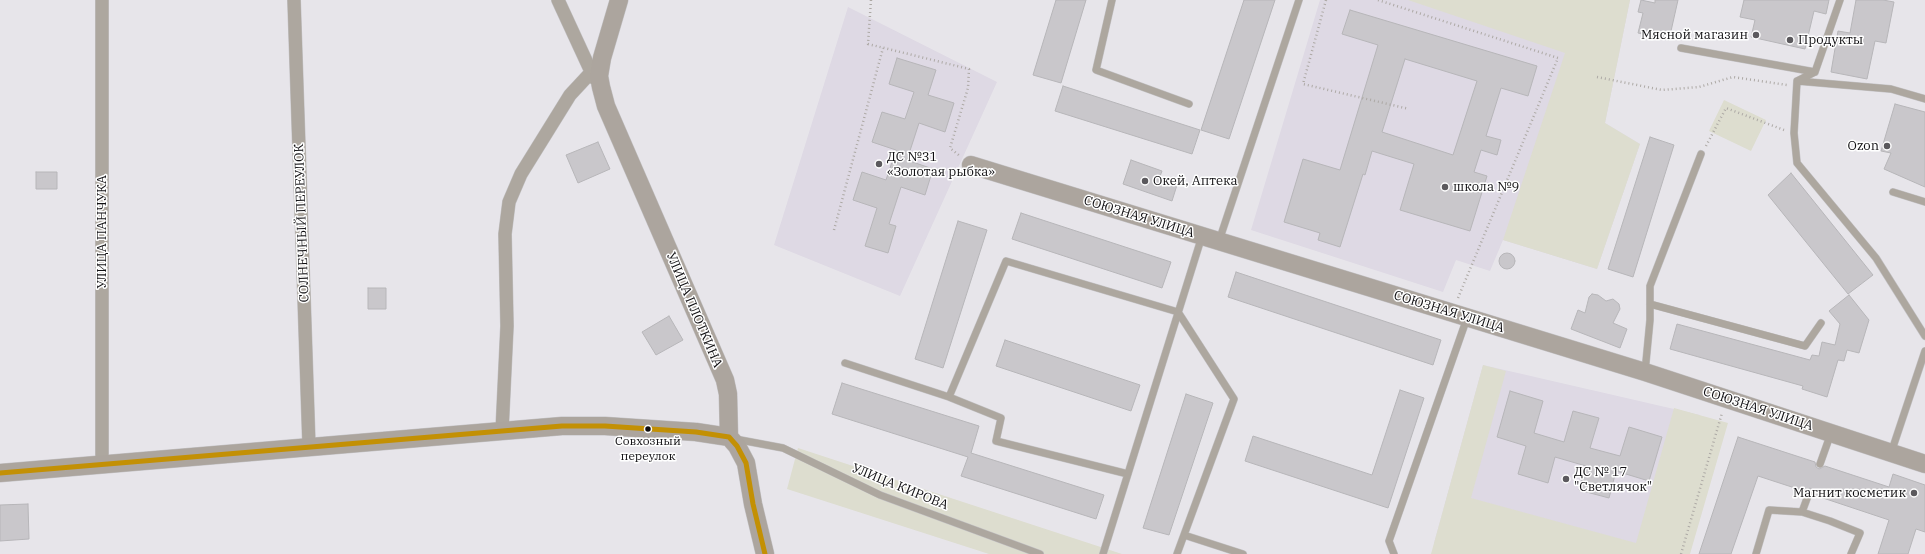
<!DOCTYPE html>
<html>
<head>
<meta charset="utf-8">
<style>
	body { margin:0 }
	canvas { display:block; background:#e7e5ea }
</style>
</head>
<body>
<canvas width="1925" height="554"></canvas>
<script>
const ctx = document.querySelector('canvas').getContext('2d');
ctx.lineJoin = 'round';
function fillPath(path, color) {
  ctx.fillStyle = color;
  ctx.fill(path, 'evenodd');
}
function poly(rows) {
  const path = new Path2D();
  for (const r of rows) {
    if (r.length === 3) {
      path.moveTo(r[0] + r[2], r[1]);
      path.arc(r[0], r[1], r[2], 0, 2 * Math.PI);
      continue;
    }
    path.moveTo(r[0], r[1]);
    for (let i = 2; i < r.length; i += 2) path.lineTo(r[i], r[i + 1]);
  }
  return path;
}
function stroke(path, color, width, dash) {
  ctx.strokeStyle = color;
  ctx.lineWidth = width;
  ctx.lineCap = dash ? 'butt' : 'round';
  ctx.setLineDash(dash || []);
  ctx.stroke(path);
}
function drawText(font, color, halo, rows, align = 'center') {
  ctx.font = font + ' "IBM Plex Serif",serif';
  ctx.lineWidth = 3;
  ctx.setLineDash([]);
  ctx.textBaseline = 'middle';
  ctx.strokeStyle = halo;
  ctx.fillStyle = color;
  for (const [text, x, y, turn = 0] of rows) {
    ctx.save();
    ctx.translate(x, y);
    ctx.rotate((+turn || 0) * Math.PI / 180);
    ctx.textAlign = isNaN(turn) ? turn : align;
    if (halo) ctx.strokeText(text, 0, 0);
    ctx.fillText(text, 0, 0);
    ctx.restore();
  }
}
const built = poly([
	[1320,0,1630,0,1605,123,1640,144,1597,269,1503,240,1490,271,1456,260,1443,292,1251,230],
	[848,7,997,82,900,296,774,245],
	[1483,365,1700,415,1659,554,1481,554,1434,543]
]);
const green = poly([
	[1408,0,1630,0,1605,123,1640,144,1597,269,1503,240,1565,53],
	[1724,100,1766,120,1751,151,1709,131],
	[1483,365,1506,371,1471,498,1636,543,1674,408,1728,423,1690,554,1431,554],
	[798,448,1122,554,989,554,787,489]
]);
const building = poly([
	[1056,0,1086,0,1061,83,1033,75,1056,0],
	[1244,0,1275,0,1229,139,1201,130,1244,0],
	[1641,0,1655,3,1655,0,1678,0,1669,40,1638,33,1643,13,1638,12,1641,0],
	[1744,0,1829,0,1826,14,1814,11,1805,49,1751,37,1755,20,1740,17,1744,0],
	[1856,0,1883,0,1894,2,1886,43,1875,41,1867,79,1831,72,1838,31,1850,33,1856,0],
	[1350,10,1537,66,1528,96,1501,88,1486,136,1501,140,1497,155,1481,150,1474,172,1487,176,1470,231,1400,210,1414,164,1372,151,1365,175,1363,174,1340,247,1318,240,1320,233,1284,222,1303,159,1340,170,1378,45,1342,34,1350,10],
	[1405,59,1477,81,1453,155,1382,132,1405,59],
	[897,58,936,70,928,95,954,103,945,132,919,123,907,160,933,169,925,195,901,187,889,224,896,226,888,253,865,246,877,208,853,200,862,172,886,180,896,150,872,142,882,112,905,119,914,92,889,84,897,58],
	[1063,86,1200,130,1192,154,1055,111,1063,86],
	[1895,104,1925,112,1925,187,1884,169,1891,153,1881,151,1895,104],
	[1650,137,1674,145,1633,277,1608,269,1650,137],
	[598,142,610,169,578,183,566,155,598,142],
	[1131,160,1162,171,1159,179,1177,185,1172,201,1123,184,1131,160],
	[36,172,57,172,57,189,36,189,36,172],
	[1791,173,1873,275,1848,294,1768,195,1791,173],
	[1021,213,1171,262,1162,288,1012,239,1021,213],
	[958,221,987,230,943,368,915,359,958,221],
	[1507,261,8],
	[1236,272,1441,340,1433,365,1228,297,1236,272],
	[368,288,386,288,386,309,368,309,368,288],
	[1592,294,1598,295,1606,301,1613,299,1619,304,1620,309,1613,323,1627,329,1620,348,1571,329,1578,310,1585,313,1589,297,1592,294],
	[1849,295,1869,320,1859,353,1847,350,1844,361,1838,360,1827,397,1802,389,1803,386,1670,349,1677,324,1810,360,1812,355,1819,356,1822,342,1835,345,1840,324,1829,311,1849,295],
	[669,316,683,340,656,355,642,332,669,316],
	[1005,340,1140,385,1131,411,996,366,1005,340],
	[842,383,979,426,971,453,1104,495,1096,519,961,476,968,457,832,414,842,383],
	[1400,390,1424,398,1388,508,1245,461,1253,436,1372,475,1400,390],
	[1510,391,1543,401,1534,433,1564,442,1573,411,1599,418,1590,448,1620,456,1629,427,1662,437,1649,481,1616,471,1609,498,1579,490,1586,466,1555,457,1548,483,1518,474,1526,446,1497,437,1510,391],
	[1186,394,1213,403,1169,535,1143,528,1186,394],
	[1738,437,1815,462,1816,467,1819,469,1825,466,1889,487,1893,474,1925,485,1925,532,1916,529,1908,554,1878,554,1889,520,1814,495,1813,490,1810,488,1804,491,1758,476,1731,554,1699,554,1738,437],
	[28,504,29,539,0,541,0,505,28,504]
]);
const path = poly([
	[871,0,868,44,969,69,968,88,950,148,960,156],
	[1326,0,1303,84,1409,109],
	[1378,0,1558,58,1458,298],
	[1597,77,1662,90,1699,87,1733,77,1787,85],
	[1706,146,1726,108,1784,130],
	[834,230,883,48],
	[1681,554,1722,413]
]);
const lane = poly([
	[1112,0,1096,70,1189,104],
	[1840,0,1815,72,1797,81,1794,133,1797,163,1876,258,1925,336],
	[1681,48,1815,72],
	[1797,81,1891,89,1925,99],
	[1893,192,1925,202],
	[1219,241,1299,0],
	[1650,304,1805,346,1821,323],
	[845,363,949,397],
	[1645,372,1650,320,1650,286,1701,154],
	[735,439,783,448,880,495,1040,554],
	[1891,453,1925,351],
	[1820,464,1831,433],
	[1128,474,996,441,1001,418,949,397,1006,261,1178,312,1234,399,1177,554],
	[1802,512,1809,493],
	[1184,535,1243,554],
	[1103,554,1202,236],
	[1394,554,1389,541,1467,318],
	[1756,554,1769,510,1802,512,1830,521,1860,533,1851,554]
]);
const street = poly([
	[102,0,102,464],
	[294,0,309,446],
	[558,0,594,78],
	[502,431,507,326,505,234,509,202,521,174,570,95,596,67,601,60]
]);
const secondary = poly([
	[619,0,602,58,599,76,601,87,606,106,725,380,728,394,729,437,737,446,746,463,753,504,765,554],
	[971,165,1645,372,1925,464],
	[0,473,562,426,605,426,696,432,729,437]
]);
const bus1 = poly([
	[0,473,562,426,605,426,696,432,729,437,737,446,746,463,753,504,765,554]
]);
const markers = [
	[1756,35,4,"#5b595d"],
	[1790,40,4,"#5b595d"],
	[1887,146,4,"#5b595d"],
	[879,164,4,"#5b595d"],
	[1145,181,4,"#5b595d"],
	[1445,187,4,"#5b595d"],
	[648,429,3.5,"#0f0e11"],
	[1566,479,4,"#5b595d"],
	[1914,493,4,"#5b595d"]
];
const busNames = [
	["Совхозный",648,442],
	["переулок",648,457]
];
const poiNames = [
	["Мясной магазин",1748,35,"right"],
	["Продукты",1798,40],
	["Ozon",1879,146,"right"],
	["ДС №31",887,157],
	["«Золотая рыбка»",887,172],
	["Окей, Аптека",1153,181],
	["школа №9",1453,187],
	["ДС № 17",1574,472],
	["\"Светлячок\"",1574,487],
	["Магнит косметик",1906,493,"right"]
];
const streetNames = [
	["СОЮЗНАЯ УЛИЦА",1139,217,17],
	["СОЛНЕЧНЫЙ ПЕРЕУЛОК",302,223,-92],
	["УЛИЦА ПАНЧУКА",102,232,-90],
	["УЛИЦА ПЛОТКИНА",694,310,67],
	["СОЮЗНАЯ УЛИЦА",1449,312,17],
	["СОЮЗНАЯ УЛИЦА",1758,409,18],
	["УЛИЦА КИРОВА",900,487,22]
];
fillPath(built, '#ded9e4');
fillPath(green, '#ddddcf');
fillPath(building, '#c9c7cb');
stroke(building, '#b7b6b9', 1);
stroke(lane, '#c4c3c6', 8);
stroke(street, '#c4c3c6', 14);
stroke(secondary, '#c4c3c6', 19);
stroke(path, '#ada9a5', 2.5, [1, 3]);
stroke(lane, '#ada79f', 7);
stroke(street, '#ada79f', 13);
stroke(secondary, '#aca59e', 18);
stroke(bus1, '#c39004', 5);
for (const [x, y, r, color] of markers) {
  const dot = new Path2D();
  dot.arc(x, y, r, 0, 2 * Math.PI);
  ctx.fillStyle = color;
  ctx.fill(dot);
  stroke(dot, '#fff', 1.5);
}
drawText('12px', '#0f0e11', '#fff', busNames);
drawText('13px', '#0f0e11', '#fff', poiNames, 'left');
drawText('13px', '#0f0e11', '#fff', streetNames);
</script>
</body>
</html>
